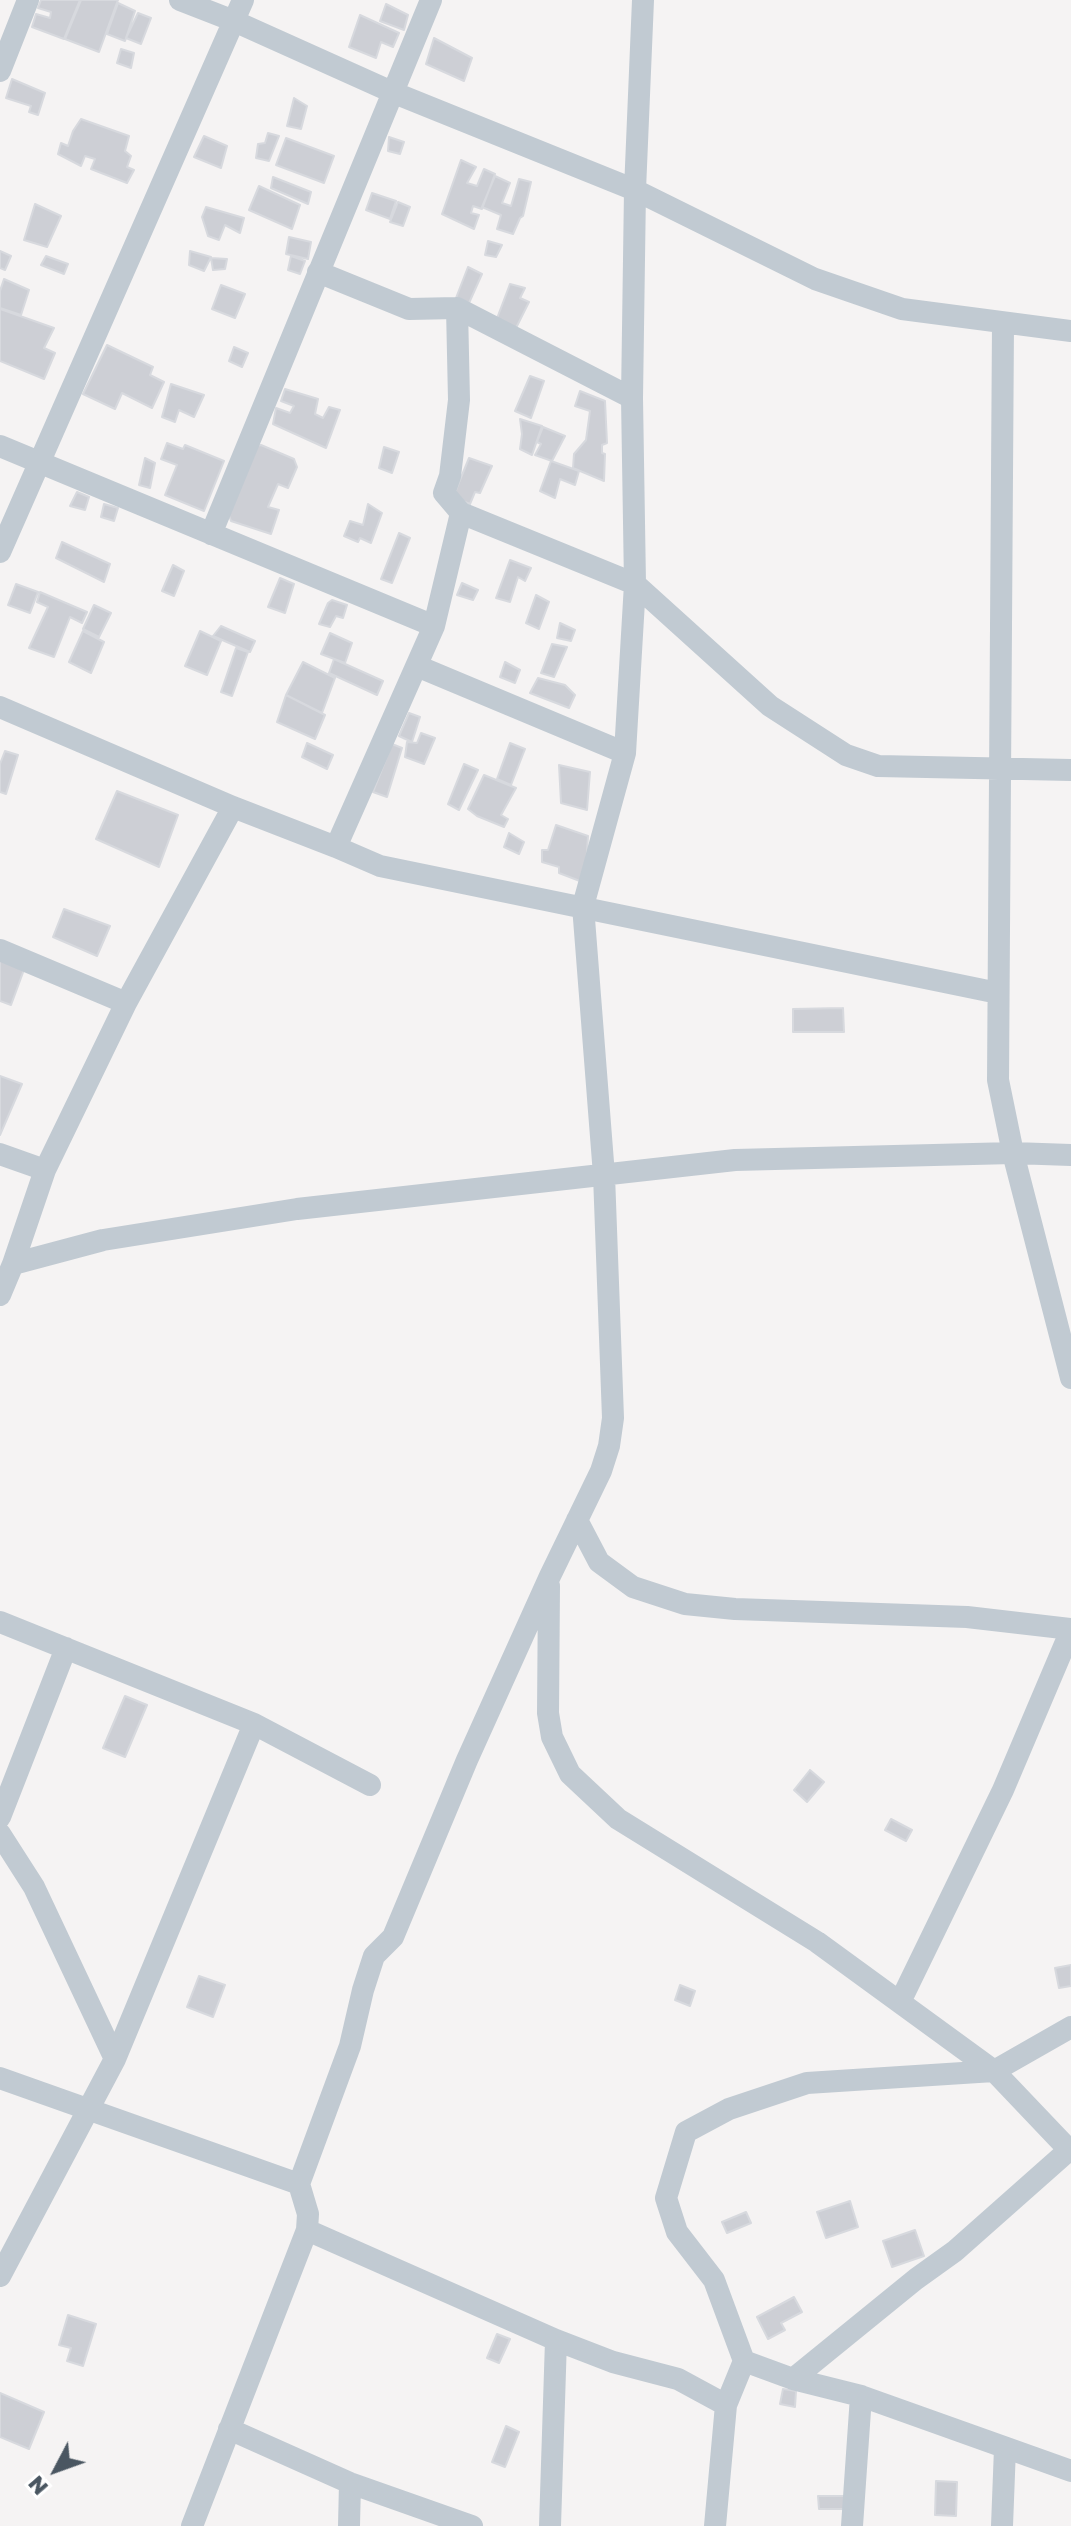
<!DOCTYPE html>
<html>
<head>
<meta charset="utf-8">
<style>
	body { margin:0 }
	#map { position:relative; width:1071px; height:2526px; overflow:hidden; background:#f5f3f3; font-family:"Golos Text",sans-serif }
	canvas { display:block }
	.north { position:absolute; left:16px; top:2430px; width:80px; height:80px; -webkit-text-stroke:6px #fff; paint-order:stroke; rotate:229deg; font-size:22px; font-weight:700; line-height:32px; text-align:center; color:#4a5661 }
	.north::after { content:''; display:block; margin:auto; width:28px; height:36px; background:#4a5661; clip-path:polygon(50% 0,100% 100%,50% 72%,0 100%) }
</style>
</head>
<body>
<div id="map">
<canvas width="1071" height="2526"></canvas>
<div class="north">N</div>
</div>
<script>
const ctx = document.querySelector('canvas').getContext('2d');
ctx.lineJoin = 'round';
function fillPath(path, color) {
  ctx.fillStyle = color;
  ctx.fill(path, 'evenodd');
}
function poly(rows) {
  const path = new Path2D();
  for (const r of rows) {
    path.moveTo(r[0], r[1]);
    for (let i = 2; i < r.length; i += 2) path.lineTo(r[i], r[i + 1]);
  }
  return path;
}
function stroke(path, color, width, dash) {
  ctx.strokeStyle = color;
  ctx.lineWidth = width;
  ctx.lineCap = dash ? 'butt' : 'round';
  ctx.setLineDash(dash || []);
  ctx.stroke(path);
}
const building = poly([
	[41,0,80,0,64,39,32,27,36,14,50,18,51,12,38,8,41,0],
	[81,0,118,0,99,52,65,39,81,0],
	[118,3,135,11,125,41,107,34,118,3],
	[386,4,408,15,404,30,380,21,386,4],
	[138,13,151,18,141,44,126,38,138,13],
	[360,15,399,33,393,47,381,42,376,58,349,47,360,15],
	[434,38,472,58,464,81,426,64,434,38],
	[121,49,134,53,131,68,117,63,121,49],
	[12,79,45,93,38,115,29,112,31,106,6,98,12,79],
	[294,98,307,106,301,129,287,126,294,98],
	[81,119,129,136,125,151,131,156,127,167,134,170,127,183,91,169,95,159,85,156,81,166,58,154,61,143,68,146,73,131,81,119],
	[268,133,279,136,269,161,256,158,258,144,265,143,268,133],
	[204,136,227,146,221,168,194,157,204,136],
	[389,137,404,142,400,154,388,151,389,137],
	[286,138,334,156,324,183,276,165,286,138],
	[461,160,476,167,467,183,477,186,484,169,495,174,482,209,473,206,471,213,479,215,474,229,442,214,461,160],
	[495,176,510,183,502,203,511,206,519,179,531,182,523,216,520,218,513,234,497,229,501,215,482,207,495,176],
	[273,177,311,192,308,204,271,188,273,177],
	[259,186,300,205,292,229,249,210,259,186],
	[372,193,396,201,390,219,366,210,372,193],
	[398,202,410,207,403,226,390,222,398,202],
	[35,204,61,216,47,247,24,240,35,204],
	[206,207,244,218,240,233,225,225,219,240,208,236,202,217,206,207],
	[289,237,311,242,308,259,286,254,289,237],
	[488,241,502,245,496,257,485,255,488,241],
	[0,251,11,256,5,270,0,268,0,251],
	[190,251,211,257,204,271,189,265,190,251],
	[46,256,68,264,64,274,41,265,46,256],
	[291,256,305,261,300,274,288,270,291,256],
	[211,258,227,259,225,269,213,270,211,258],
	[468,267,482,274,469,303,456,298,468,267],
	[4,279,29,290,21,315,0,308,0,291,4,279],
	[510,284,525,288,520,298,529,302,515,330,496,321,510,284],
	[221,285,245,294,235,318,212,309,221,285],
	[0,309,54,328,44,348,55,353,44,379,0,361,0,309],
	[107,345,153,367,150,375,164,382,152,408,122,393,115,409,83,394,107,345],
	[234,347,248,353,242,367,229,361,234,347],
	[530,376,544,381,531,418,515,411,530,376],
	[171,384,204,395,194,417,179,410,175,422,162,417,171,384],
	[285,389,318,399,315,414,323,418,329,407,340,410,326,448,273,424,276,408,290,413,294,406,281,401,285,389],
	[580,391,605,401,607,443,602,445,602,453,605,454,604,481,573,468,574,454,586,440,590,411,575,406,580,391],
	[520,419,542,426,532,455,520,449,522,434,520,419],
	[543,427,565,436,552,461,535,455,541,444,537,442,543,427],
	[167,443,183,449,185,445,224,461,204,511,165,495,177,465,161,459,167,443],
	[261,445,294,459,297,467,288,488,278,484,268,507,279,510,271,534,231,521,227,510,255,446,261,445],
	[384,447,399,452,392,473,379,468,384,447],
	[145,458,155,463,150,488,139,485,145,458],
	[469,458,492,466,480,493,475,492,470,504,453,497,469,458],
	[551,461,579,471,575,485,560,479,555,498,540,491,551,461],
	[77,492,89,497,85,510,70,506,77,492],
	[104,504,118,508,114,521,101,517,104,504],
	[368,504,382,513,371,543,360,538,358,542,344,536,350,521,363,525,368,504],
	[399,533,410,538,392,583,381,579,399,533],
	[62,542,110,564,104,582,56,558,62,542],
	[510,560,531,568,525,581,518,577,510,602,496,598,510,560],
	[173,565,184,571,174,596,162,591,173,565],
	[280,578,294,584,285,613,268,607,280,578],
	[462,583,478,590,473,600,457,595,462,583],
	[16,584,38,592,30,613,8,605,16,584],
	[40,592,87,612,82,623,70,617,54,657,29,648,48,607,37,602,40,592],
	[536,595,549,602,539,629,526,623,536,595],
	[332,600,347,605,343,618,336,616,330,627,319,624,328,603,332,600],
	[94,605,111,613,99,637,83,629,94,605],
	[560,623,575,630,571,641,557,638,560,623],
	[221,626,255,641,250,652,213,636,221,626],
	[83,631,104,642,91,673,69,662,83,631],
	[200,631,221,641,207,675,185,666,200,631],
	[330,633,352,643,345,663,321,654,330,633],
	[552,644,567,647,554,677,541,673,552,644],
	[236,648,248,652,232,696,221,692,236,648],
	[334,659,383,681,377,695,329,673,334,659],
	[303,662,335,678,322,713,286,695,303,662],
	[505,662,520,670,515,683,500,677,505,662],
	[538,678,565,685,575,695,569,708,530,693,538,678],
	[286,695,325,715,315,739,277,722,286,695],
	[409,713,420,717,412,742,399,736,409,713],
	[421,733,435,738,424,764,405,757,407,742,417,743,421,733],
	[307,743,333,755,327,769,302,757,307,743],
	[510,743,525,749,511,785,497,779,510,743],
	[392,744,402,748,387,797,373,792,392,744],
	[5,751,18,755,6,794,0,792,0,764,5,751],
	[464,764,478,770,459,810,448,804,464,764],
	[559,765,590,772,587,810,561,803,559,765],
	[484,775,516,788,501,815,508,819,504,827,477,816,468,809,484,775],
	[117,791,178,815,159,867,96,839,117,791],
	[556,825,588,836,585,883,559,873,559,867,542,862,542,850,548,850,556,825],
	[509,833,524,842,519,854,504,847,509,833],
	[64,909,110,926,97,956,53,937,64,909],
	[0,956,25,967,11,1005,0,1001,0,956],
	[843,1008,844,1032,793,1032,793,1009,843,1008],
	[0,1076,22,1084,0,1135,0,1076],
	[125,1696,147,1705,125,1757,103,1748,125,1696],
	[810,1770,824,1782,807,1802,794,1790,810,1770],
	[891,1819,912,1830,906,1841,885,1830,891,1819],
	[1071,1965,1071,1986,1059,1988,1055,1968,1071,1965],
	[199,1976,225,1985,213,2017,187,2007,199,1976],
	[680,1985,695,1991,690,2006,675,2000,680,1985],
	[850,2201,858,2227,826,2238,817,2212,850,2201],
	[746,2212,751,2223,727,2233,722,2222,746,2212],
	[915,2230,924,2256,892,2267,883,2241,915,2230],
	[794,2297,802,2312,781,2323,785,2330,768,2339,757,2317,794,2297],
	[68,2315,96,2324,83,2366,67,2361,71,2348,59,2345,68,2315],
	[497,2334,510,2339,499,2363,487,2358,497,2334],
	[783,2389,796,2391,795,2407,780,2404,783,2389],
	[0,2393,44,2412,29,2449,0,2437,0,2393],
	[506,2426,519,2432,505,2467,492,2462,506,2426],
	[936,2481,957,2482,956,2516,935,2515,936,2481],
	[818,2496,844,2496,844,2509,819,2509,818,2496]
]);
const minor = poly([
	[180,0,234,21,392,92,635,190,815,279,902,309,1071,331],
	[0,71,28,0],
	[318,272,409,309,457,308,632,398],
	[457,308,459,400,450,476,444,493,461,513,635,584,770,706,846,755,878,766,1071,770],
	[1003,323,998,1080,1013,1153,1071,1378],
	[0,446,434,626],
	[211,534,431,0],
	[0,552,243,0],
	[417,666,625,753],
	[0,707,233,807,336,847,380,866,998,993],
	[336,847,434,626,461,513],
	[0,950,126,1003,233,807],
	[0,1154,45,1170],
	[13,1264,45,1170,126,1003],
	[0,1295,13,1264,103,1240,297,1209,735,1160,1013,1153,1071,1155],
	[577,1520,599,1562,633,1587,685,1604,735,1609,967,1617,1071,1629],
	[549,1586,548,1713,552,1737,570,1774,618,1819,817,1942,994,2071,1071,2152],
	[0,1622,254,1724,370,1785],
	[0,1817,66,1648],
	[0,1834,34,1887,115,2059],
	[900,2002,1003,1790,1071,1630],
	[0,2078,299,2184],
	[307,2230,556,2340,613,2362,678,2379,726,2405],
	[0,2276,115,2059,254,1724],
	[744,2361,714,2280,677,2232,666,2198,686,2132,729,2109,807,2083,994,2071,1071,2027],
	[793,2379,916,2279,955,2251,1069,2150],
	[229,2429,350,2483,472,2526],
	[192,2526,307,2230,308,2214,299,2184,350,2046,363,1990,374,1956,393,1937,467,1760,550,1576,601,1471,609,1446,613,1418,604,1175,583,906,625,753,635,584,632,398,635,190,643,0],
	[349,2526,350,2483],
	[550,2526,556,2340],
	[715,2526,726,2405,744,2361,793,2379,861,2396,1071,2471],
	[852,2526,861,2396],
	[1002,2526,1005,2448]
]);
fillPath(building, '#cdcfd5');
stroke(building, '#d7d9de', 2);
stroke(minor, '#c1cad2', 22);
</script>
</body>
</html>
